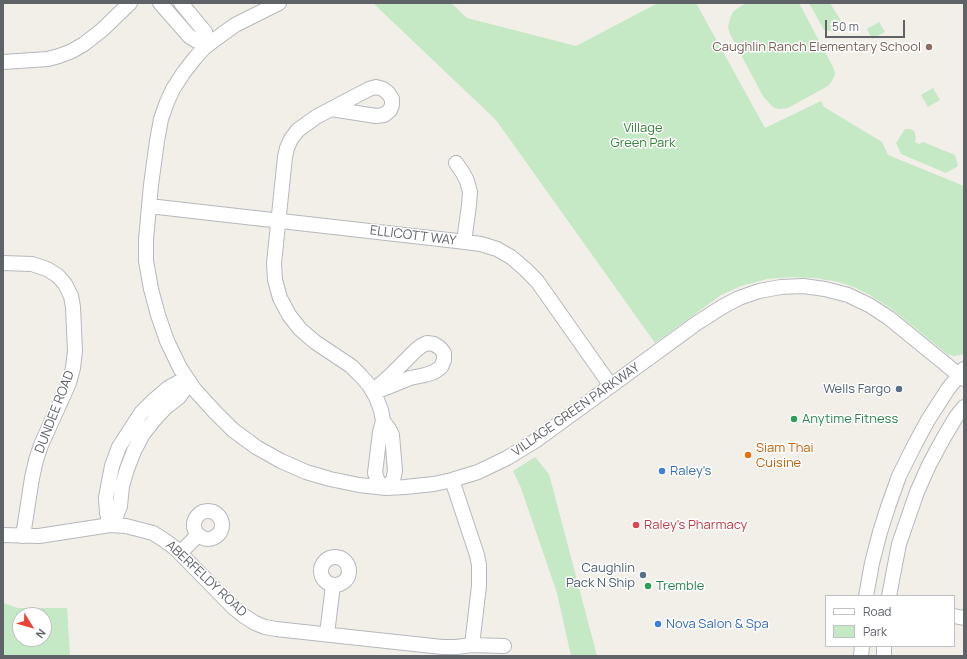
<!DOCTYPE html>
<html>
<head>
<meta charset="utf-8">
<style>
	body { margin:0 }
	#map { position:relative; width:967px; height:659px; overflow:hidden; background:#f1efe8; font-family:Manrope,sans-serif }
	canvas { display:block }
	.frame { position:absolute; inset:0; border:4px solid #5f6368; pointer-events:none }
	.legend { position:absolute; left:825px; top:595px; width:130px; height:52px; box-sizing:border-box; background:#fff; border:1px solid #bfc1c3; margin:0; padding:5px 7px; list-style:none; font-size:12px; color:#5f6368 }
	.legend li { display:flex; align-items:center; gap:8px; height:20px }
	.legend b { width:20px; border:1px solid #bfc1c3 }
	.north { position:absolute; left:12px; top:607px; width:40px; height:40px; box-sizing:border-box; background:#fff; border:1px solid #bfc1c3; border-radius:50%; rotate:127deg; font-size:11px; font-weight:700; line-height:16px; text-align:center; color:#5f6368 }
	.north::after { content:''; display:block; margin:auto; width:14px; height:18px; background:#ea4335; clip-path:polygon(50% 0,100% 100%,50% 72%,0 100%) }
	.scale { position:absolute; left:825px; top:20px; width:80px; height:18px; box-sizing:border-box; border:2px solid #5f6368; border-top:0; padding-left:5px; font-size:12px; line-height:14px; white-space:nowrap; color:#5f6368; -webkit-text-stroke:3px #fff; paint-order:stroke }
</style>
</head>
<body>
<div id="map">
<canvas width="967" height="659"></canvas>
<div class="frame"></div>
<ul class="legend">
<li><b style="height:5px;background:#fff"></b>Road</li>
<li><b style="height:11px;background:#c5e8c5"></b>Park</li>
</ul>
<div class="north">N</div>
<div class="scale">50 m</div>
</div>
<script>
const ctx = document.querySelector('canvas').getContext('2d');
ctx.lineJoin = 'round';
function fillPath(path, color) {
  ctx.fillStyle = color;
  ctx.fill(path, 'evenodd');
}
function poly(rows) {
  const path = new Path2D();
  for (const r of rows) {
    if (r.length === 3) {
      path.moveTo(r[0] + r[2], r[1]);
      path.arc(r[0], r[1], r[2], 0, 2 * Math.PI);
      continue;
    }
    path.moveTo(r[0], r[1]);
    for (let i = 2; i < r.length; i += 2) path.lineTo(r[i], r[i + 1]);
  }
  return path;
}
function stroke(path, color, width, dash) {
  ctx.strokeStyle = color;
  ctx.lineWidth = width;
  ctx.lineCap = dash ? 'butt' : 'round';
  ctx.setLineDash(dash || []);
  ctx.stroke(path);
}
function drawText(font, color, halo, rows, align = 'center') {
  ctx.font = font + ' Manrope,sans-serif';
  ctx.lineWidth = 3;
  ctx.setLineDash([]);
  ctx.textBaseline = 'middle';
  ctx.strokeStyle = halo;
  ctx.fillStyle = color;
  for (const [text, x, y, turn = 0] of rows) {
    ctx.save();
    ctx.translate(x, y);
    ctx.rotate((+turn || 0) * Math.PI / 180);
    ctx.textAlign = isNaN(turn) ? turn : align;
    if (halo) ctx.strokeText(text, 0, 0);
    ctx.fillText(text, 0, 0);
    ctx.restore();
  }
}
const green = poly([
	[373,3,451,3,467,18,576,46,658,3,696,3,765,128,821,101,824,107,882,142,888,155,964,186,964,353,961,355,954,356,947,354,893,310,870,295,856,288,839,282,815,278,791,277,767,279,741,286,721,295,655,343,496,120],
	[746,3,799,3,833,67,835,74,832,81,828,86,788,108,780,109,774,108,769,103,763,96,730,34,728,27,730,19,733,12,738,8],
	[809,3,830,3,841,21,837,32,824,30],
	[879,22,885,32,872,39,867,29],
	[933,88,940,100,928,107,921,95],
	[905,129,910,129,914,131,916,137,915,142,919,144,923,142,955,155,958,166,946,173,901,154,896,143],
	[535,457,549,474,597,656,571,656,557,593,521,488,513,471],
	[3,603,18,608,67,608,70,656,3,656],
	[20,615,44,615,44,639,20,639]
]);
const minor = poly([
	[160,3,189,36,195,40,208,45],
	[181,3,205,32,208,45],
	[279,3,235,25,217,38,204,48,195,58,184,72,173,89,167,102,161,119,157,141,151,185,149,206,146,240,146,261,151,289,158,315,167,341,180,368,194,389,214,411,233,430,256,447,281,461,306,472,330,479,359,485,386,488,405,487,434,484,452,480,478,472,507,458,535,441,697,323,722,307,739,298,759,291,781,287,803,286,825,289,848,295,869,305,889,318,964,379],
	[3,62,48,59,59,56,72,51,84,44,102,30,130,3],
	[331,109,376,116,384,115,390,110,392,105,392,99,388,93,383,89,376,87,369,89,316,117,298,130,291,139,287,148,285,157,274,263,275,280,280,298,289,315,300,329,315,342,351,366,361,376,369,385,376,397,381,410,383,421,389,429,392,435,395,471,393,480,386,488,378,482,375,473,380,432,383,421],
	[456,163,463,173,467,181,470,192,469,205,464,242],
	[149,206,457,241,481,244,497,249,511,257,525,269,537,281,611,386],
	[3,263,32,264,47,269,58,276,65,284,71,296,73,307,75,351,73,368,69,383,41,445,36,460,32,478,23,536],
	[427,343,434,344,440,348,444,353,444,360,441,367,434,372,425,375,410,378,383,389,373,391,392,374,415,351,421,346,427,343],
	[452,480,477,555,479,565,479,586,472,645],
	[208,525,14],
	[110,525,107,513,106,498,109,481,112,466,119,447,141,413,153,401,168,388,177,383,189,381],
	[110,525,117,514,120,506,122,486,127,469,134,451,143,434,154,420,165,408,179,397,184,390,189,381],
	[3,535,39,536,110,525,126,526,153,533,164,540,175,548,233,607,244,616,255,623,265,627,276,629,442,647,456,647,472,645,504,646],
	[180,553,198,535],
	[335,571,14],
	[866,596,872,563,880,532,888,507,899,476,915,444,928,420,948,389,964,369],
	[889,596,899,544,917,492,929,465,943,439,956,417,964,407],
	[954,616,964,618],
	[327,634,333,585],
	[861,656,862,646],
	[884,656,884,646]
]);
const markers = [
	[929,47,4,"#8d6e63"],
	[899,389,4,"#5c6f8a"],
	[794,419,4,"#2e9e5b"],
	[748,455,4,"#e8710a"],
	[662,471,4,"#3f7fe0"],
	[636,525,4,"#e0444e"],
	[643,575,4,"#5c6f8a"],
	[648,586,4,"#2e9e5b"],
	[658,624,4,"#3f7fe0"]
];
const educationNames = [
	["Caughlin Ranch Elementary School",921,47]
];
const parkNames = [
	["Village",643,128],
	["Green Park",643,143]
];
const streetNames = [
	["ELLICOTT WAY",413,236,7],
	["VILLAGE GREEN PARKWAY",576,410,-35],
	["DUNDEE ROAD",55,412,-69],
	["ABERFELDY ROAD",206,579,43]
];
const serviceNames = [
	["Wells Fargo",891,389],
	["Caughlin",635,568],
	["Pack N Ship",635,583]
];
const leisureNames = [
	["Anytime Fitness",802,419],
	["Tremble",656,586]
];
const foodNames = [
	["Siam Thai",756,448],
	["Cuisine",756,463]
];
const shopNames = [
	["Raley's",670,471],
	["Nova Salon & Spa",666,624]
];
const healthNames = [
	["Raley's Pharmacy",644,525]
];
fillPath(green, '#c5e8c5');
stroke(minor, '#b5b8bc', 16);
stroke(minor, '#fff', 14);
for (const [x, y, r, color] of markers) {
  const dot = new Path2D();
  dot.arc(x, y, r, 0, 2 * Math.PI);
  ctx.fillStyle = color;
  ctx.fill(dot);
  stroke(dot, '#fff', 1.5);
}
drawText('13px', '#785e54', '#fff', educationNames, 'right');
drawText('13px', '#348238', '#fff', parkNames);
drawText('13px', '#5f6368', '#fff', streetNames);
drawText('13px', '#4e5e75', '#fff', serviceNames, 'right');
drawText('13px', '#27864d', '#fff', leisureNames, 'left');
drawText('13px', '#c56008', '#fff', foodNames, 'left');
drawText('13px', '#366cbe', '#fff', shopNames, 'left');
drawText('13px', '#be3a42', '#fff', healthNames, 'left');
</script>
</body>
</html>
